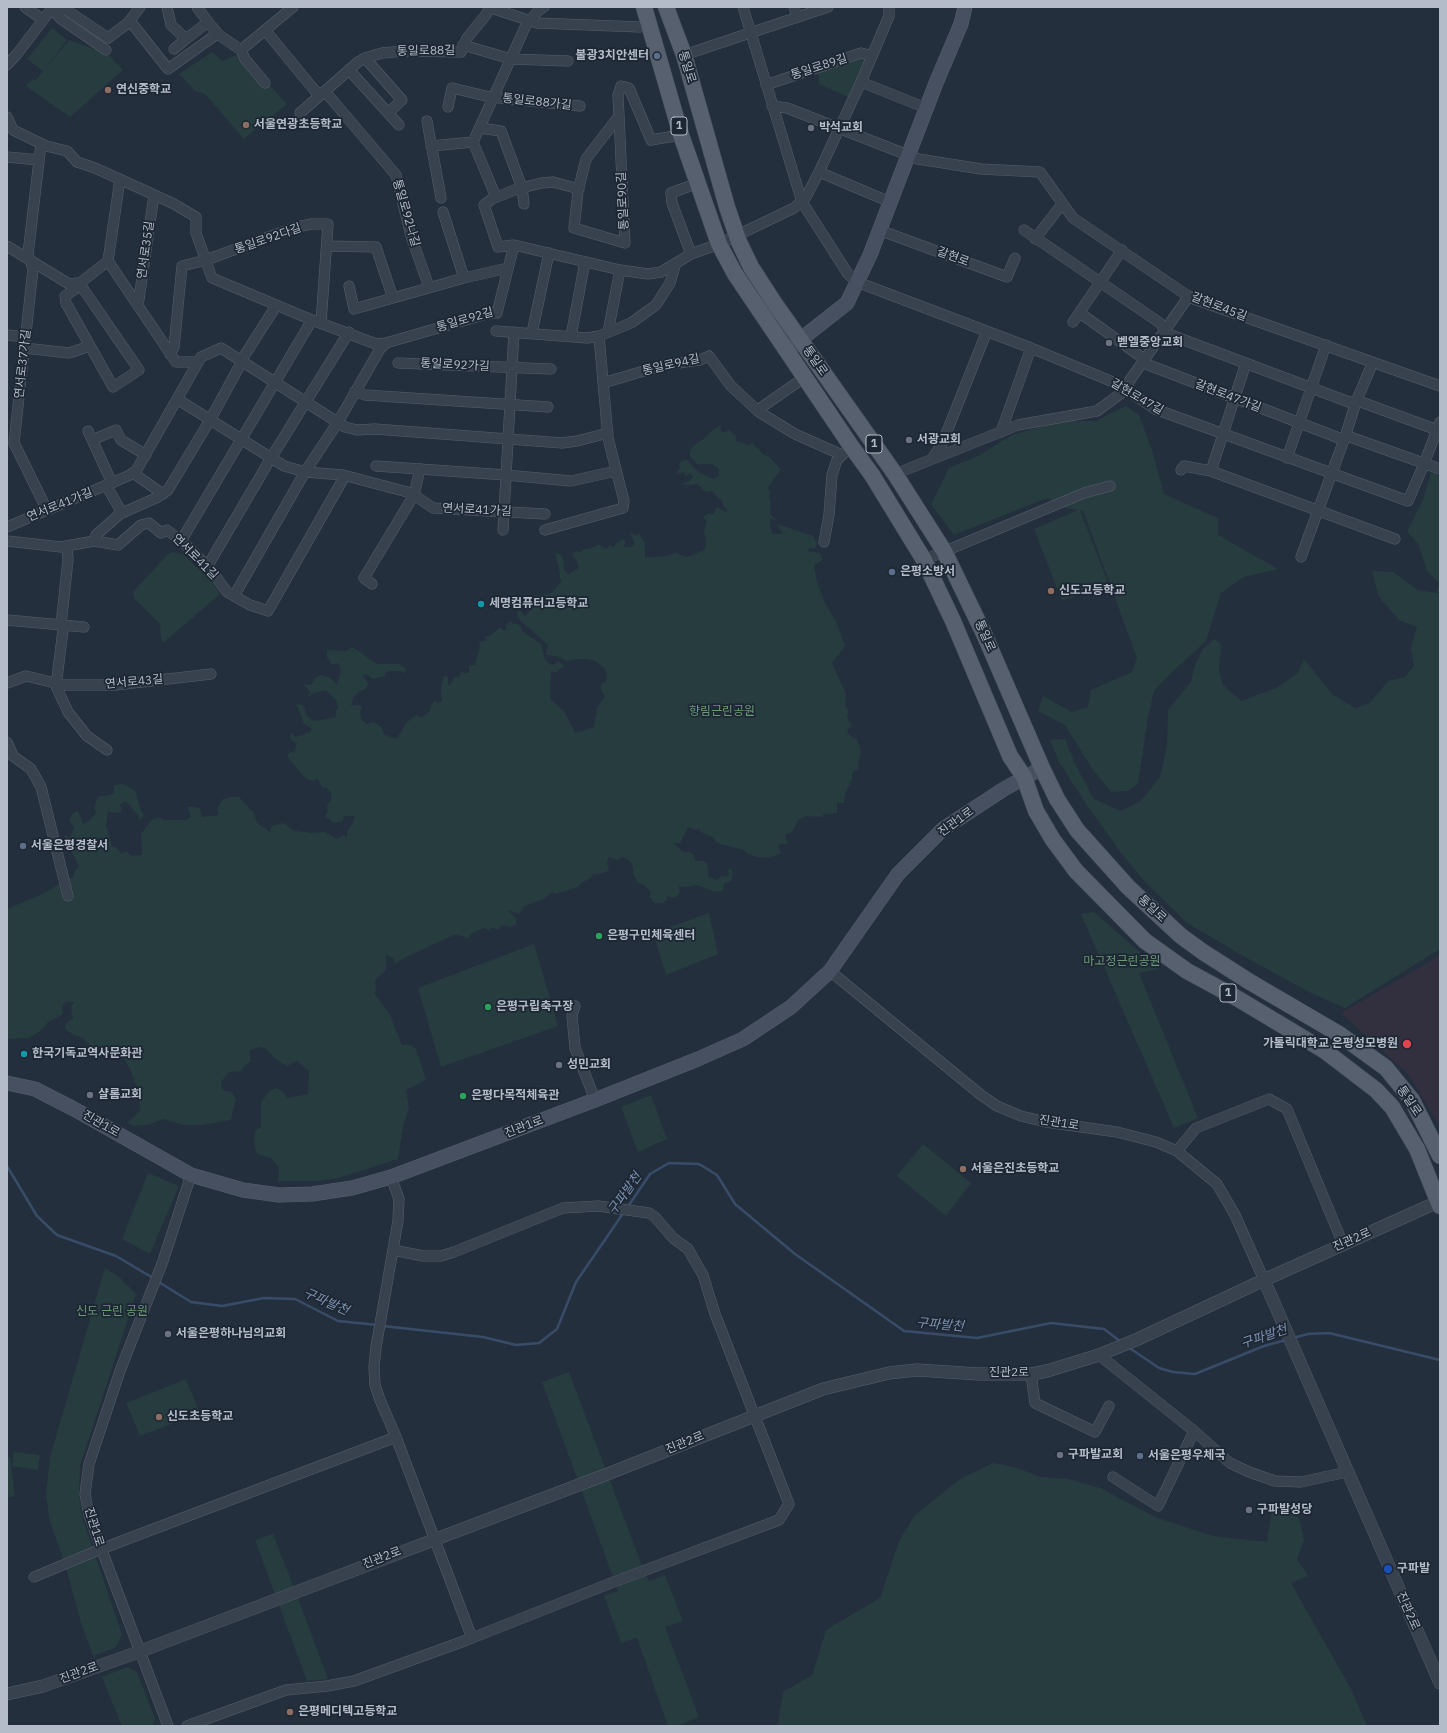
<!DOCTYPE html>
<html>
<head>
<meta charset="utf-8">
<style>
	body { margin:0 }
	#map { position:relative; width:1447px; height:1733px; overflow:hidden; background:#242f3e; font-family:"IBM Plex Sans",sans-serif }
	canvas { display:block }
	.frame { position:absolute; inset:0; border:8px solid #b4bcc9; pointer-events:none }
</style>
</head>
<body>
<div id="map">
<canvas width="1447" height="1733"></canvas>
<div class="frame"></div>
</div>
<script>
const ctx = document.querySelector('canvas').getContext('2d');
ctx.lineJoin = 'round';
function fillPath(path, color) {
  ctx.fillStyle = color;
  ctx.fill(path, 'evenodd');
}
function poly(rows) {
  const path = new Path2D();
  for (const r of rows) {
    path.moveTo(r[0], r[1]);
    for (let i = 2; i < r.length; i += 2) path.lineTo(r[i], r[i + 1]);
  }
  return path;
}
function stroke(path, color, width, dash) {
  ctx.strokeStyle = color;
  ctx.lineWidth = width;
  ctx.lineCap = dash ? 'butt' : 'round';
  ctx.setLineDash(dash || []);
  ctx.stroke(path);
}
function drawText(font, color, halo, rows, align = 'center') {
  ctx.font = font + ' "IBM Plex Sans","Noto Sans KR",sans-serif';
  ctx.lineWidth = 3.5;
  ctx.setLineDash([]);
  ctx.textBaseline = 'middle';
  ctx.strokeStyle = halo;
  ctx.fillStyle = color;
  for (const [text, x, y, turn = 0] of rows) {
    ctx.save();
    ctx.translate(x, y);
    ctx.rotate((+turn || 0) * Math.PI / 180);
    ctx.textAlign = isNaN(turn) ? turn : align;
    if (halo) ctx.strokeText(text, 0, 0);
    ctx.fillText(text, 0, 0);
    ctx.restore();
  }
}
const medical = poly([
	[1440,956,1440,1127,1408,1074,1341,1013]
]);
const green = poly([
	[52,28,67,40,43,71,69,40,107,54,123,70,70,117,26,86,32,79,35,81,43,71,27,59],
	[212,52,222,61,236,55,264,86,268,83,287,104,244,139,205,94,195,91,179,74],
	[861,57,868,59,850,98,819,84,818,71],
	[1126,406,1139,415,1152,450,1164,494,1218,518,1218,535,1278,569,1244,577,1221,593,1206,641,1172,672,1154,691,1148,717,1138,784,1127,791,1111,792,1093,770,1065,725,1038,711,1043,696,1072,712,1088,707,1091,690,1132,672,1137,658,1083,511,1080,510,1108,583,1062,601,1034,529,1078,510,1067,508,1047,498,954,535,931,504,949,468,978,456,1012,435,1061,421,1096,421],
	[720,426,722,433,729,430,736,436,735,441,744,443,749,446,752,443,764,455,768,456,781,469,767,489,771,492,769,496,771,504,770,514,776,520,770,519,770,527,773,534,783,534,777,524,813,536,817,543,815,549,810,548,807,551,820,553,823,560,814,565,817,582,825,603,836,621,845,646,832,663,846,694,845,706,849,711,847,716,848,721,852,725,847,730,849,735,857,740,861,751,858,765,859,768,852,773,852,779,845,794,844,803,837,803,837,813,824,814,822,817,806,816,798,820,792,832,785,835,787,844,780,844,778,847,781,853,769,858,756,857,747,853,744,850,720,844,716,842,714,838,701,832,699,829,695,830,688,827,680,843,673,843,683,852,689,852,693,854,696,861,702,861,707,863,709,877,717,880,722,875,724,877,729,876,728,869,732,870,732,880,724,884,723,891,716,892,696,885,686,887,679,886,680,893,675,898,667,896,667,900,662,903,654,903,649,896,651,892,644,885,638,883,633,873,633,867,630,861,623,857,617,860,609,857,607,862,609,871,595,875,593,874,591,878,581,883,578,887,555,894,552,892,542,900,524,906,520,914,508,910,516,919,516,925,510,927,502,925,499,928,500,930,492,928,489,929,491,933,485,928,481,929,469,935,469,939,463,936,454,935,402,959,395,964,393,958,386,955,386,970,375,980,376,991,374,993,389,1013,402,1045,411,1045,416,1049,426,1080,406,1090,409,1108,403,1126,398,1159,339,1178,319,1181,278,1181,279,1168,271,1158,257,1154,254,1144,255,1131,261,1127,261,1102,270,1090,277,1088,283,1092,288,1098,308,1094,309,1071,297,1061,287,1066,274,1058,266,1049,259,1047,249,1051,251,1062,246,1064,241,1071,229,1072,221,1082,222,1090,232,1092,236,1099,231,1120,202,1125,184,1125,163,1119,148,1125,135,1126,127,1123,140,1111,139,1093,130,1069,120,1052,107,1048,91,1047,83,1038,74,1035,65,1029,66,1023,73,1019,71,1007,74,1002,67,1001,62,1006,63,1014,48,1022,43,1029,29,1038,7,1039,7,909,38,896,73,877,75,870,79,867,71,850,65,841,65,835,70,838,74,827,69,821,73,813,78,811,83,824,89,821,96,813,94,808,98,797,109,795,114,793,114,785,123,784,136,791,140,809,144,816,139,820,139,816,133,810,128,803,124,802,120,805,122,809,120,813,108,812,106,825,112,846,117,848,121,854,126,851,132,856,142,855,141,834,151,820,159,817,164,820,186,820,191,817,187,807,193,807,199,808,203,817,219,815,217,809,223,799,230,797,239,797,254,813,257,823,270,832,272,826,283,823,294,831,312,833,325,832,338,839,343,835,347,837,347,831,353,823,355,816,344,816,343,821,334,823,325,816,328,811,327,805,331,800,331,792,327,788,322,787,318,779,312,781,306,779,289,759,287,754,295,751,297,743,291,740,291,732,295,737,310,732,312,729,304,724,296,704,303,705,307,716,314,721,336,717,336,711,338,709,337,701,326,690,314,693,307,698,310,692,303,684,311,685,314,679,321,675,330,678,337,684,341,671,338,663,332,665,327,657,327,650,346,651,352,647,362,653,367,658,378,664,398,664,406,668,404,674,402,671,390,671,385,673,385,676,372,679,367,674,362,675,368,683,366,689,360,691,353,698,351,706,356,705,362,706,360,712,362,720,367,724,374,722,381,727,384,734,396,739,402,731,405,724,412,718,418,715,420,718,429,712,432,704,435,701,438,703,442,701,441,688,444,676,448,677,448,685,451,684,455,676,459,678,460,672,469,673,469,666,475,665,480,648,479,644,482,641,487,641,485,637,491,635,500,627,502,630,506,630,506,625,511,621,513,624,516,623,521,627,522,631,541,644,545,659,548,663,553,665,558,661,564,666,557,671,557,673,551,671,550,699,564,711,575,733,594,727,597,708,605,696,601,690,601,685,606,681,607,675,605,669,597,662,588,659,576,659,567,661,556,656,546,655,548,645,521,621,517,616,518,611,521,611,525,616,535,605,535,596,551,593,562,581,559,577,560,574,555,552,564,557,561,558,563,559,564,570,568,574,579,568,577,561,572,554,576,551,581,552,583,549,589,549,598,545,603,546,604,549,608,548,609,545,614,547,616,543,624,539,626,542,623,547,630,547,635,545,630,533,637,535,639,533,645,543,645,558,666,556,675,553,687,557,693,555,703,550,705,548,706,540,704,531,707,522,703,517,707,514,713,514,717,507,726,512,727,509,723,506,722,500,718,498,712,491,706,492,697,484,690,485,681,484,688,482,693,477,690,473,686,476,684,472,676,475,680,468,679,464,682,461,687,460,697,471,713,479,719,476,719,469,712,464,697,464,690,456,690,451,693,446,706,437,710,432],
	[1431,472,1440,475,1440,949,1345,1008,1309,992,1243,956,1186,922,1147,884,1122,854,1090,810,1059,762,1050,740,1065,739,1075,764,1094,799,1121,811,1141,801,1160,777,1167,746,1168,710,1191,682,1194,668,1202,650,1214,639,1221,644,1219,670,1223,685,1241,701,1276,688,1298,673,1304,659,1332,694,1355,708,1370,703,1388,681,1405,677,1414,666,1411,648,1417,627,1399,620,1379,597,1372,571,1393,572,1418,590,1437,593,1439,583,1427,571,1418,543,1407,532,1423,500],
	[173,552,183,554,213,583,219,593,219,595,163,643,161,638,160,624,134,598,133,592,168,554],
	[1094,912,1159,969,1139,973,1198,1118,1174,1128,1081,914],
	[709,913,718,954,666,975,653,933],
	[534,944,558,1026,441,1067,418,988],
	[651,1095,667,1139,638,1152,621,1107],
	[923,1144,971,1183,946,1216,897,1176],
	[148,1173,179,1186,150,1254,122,1239],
	[105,1268,119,1277,136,1294,80,1466,79,1496,82,1516,122,1635,115,1648,93,1656,81,1623,65,1564,50,1522,46,1495,50,1457],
	[569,1372,644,1571,649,1581,665,1575,683,1621,665,1627,699,1717,678,1726,668,1726,637,1638,621,1643,604,1596,618,1591,542,1382],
	[186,1379,200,1413,140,1436,126,1403],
	[14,1452,40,1455,38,1470,12,1466],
	[7,1457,10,1457,15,1496,7,1498],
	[993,1463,1014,1467,1041,1477,1069,1479,1100,1488,1155,1517,1213,1536,1267,1542,1273,1502,1299,1518,1304,1540,1297,1559,1308,1576,1291,1583,1351,1689,1367,1726,769,1726,778,1724,783,1692,812,1675,826,1630,880,1598,899,1541,915,1515,960,1479],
	[273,1534,298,1598,328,1679,307,1681,255,1540],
	[127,1667,137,1672,155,1719,152,1726,122,1726,102,1677]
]);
const stream = poly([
	[7,1166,37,1216,57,1235,116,1256,153,1278],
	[627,1208,650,1174,669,1163,699,1164,717,1175,735,1204,795,1254,904,1331,977,1338,1051,1323,1104,1329,1121,1342],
	[157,1281,191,1302,222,1306,264,1298,295,1299,338,1321,378,1325],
	[383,1326,483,1337,516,1345,539,1343,557,1329,576,1282,624,1212],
	[1293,1338,1308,1334,1329,1333,1440,1360],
	[1128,1347,1159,1368,1173,1372,1195,1374,1264,1346,1286,1340]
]);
const minor = poly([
	[25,7,43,20],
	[167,7,171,25,186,39,208,22,197,7],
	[488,7,537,23,640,27,649,25],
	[743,7,802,202,848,274,857,282,1031,348,1118,384,1155,409,1408,501,1424,464,1440,422],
	[794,7,797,17],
	[130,21,168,69,217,34],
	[208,22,219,35,241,50,245,59,265,83],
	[265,30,316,92,328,95,396,175,411,236,429,287],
	[463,45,511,59,568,61],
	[174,49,186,39],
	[106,50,61,19,52,9,65,9,108,38,128,23,140,7],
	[241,50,293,7],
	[684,55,828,7],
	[365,58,402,100,388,113],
	[7,65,17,54,53,7],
	[349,70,399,125],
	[861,82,926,108],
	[766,85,861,53,872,56],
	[772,106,787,108,918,159,981,169,1040,172,1073,218,1191,298,1440,386],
	[448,107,452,88,490,97,580,106],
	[300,113,358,62,365,58,382,53,404,51,461,52,467,38,485,16,490,8],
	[619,116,586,159,578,191,574,228,625,243,623,203,619,116,618,95,621,86,629,88,651,140,681,135],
	[7,117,13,130,46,146,67,151,77,162,95,168,137,187,174,204,196,217,196,233,212,278,312,320,376,344,386,343],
	[427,121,441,198],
	[480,128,501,131,522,188,524,204],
	[473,142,496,197],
	[41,144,28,254,33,269,14,443,47,510],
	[431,146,473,142,526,25,538,11,544,7],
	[7,157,39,160],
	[819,172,890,202],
	[579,189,553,182,542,183,517,189,492,199,484,205,498,247,514,245,620,270,648,274,661,272,691,254,719,244,794,208,806,197,819,172,861,82,889,16,889,7],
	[443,212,464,278],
	[879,230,1007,277,1015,258],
	[1024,230,1160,323,1168,334,1349,402,1361,402,1440,431],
	[1035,239,1059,208,1063,206],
	[7,246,69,284,80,283,108,261],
	[327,246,376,247,393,298],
	[691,254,672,203,671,193,698,183],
	[108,261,176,362,198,362],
	[108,261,120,179],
	[76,283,84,290,139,370,113,387,66,303,65,296,74,290,76,283],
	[349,286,354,309,464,278,508,268],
	[138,306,154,195],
	[1080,313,1140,356,1146,364,1339,438,1350,437,1440,469],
	[1073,322,1122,250],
	[496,331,587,338,599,336,631,323,656,305,670,283,676,263],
	[608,332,620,270],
	[532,333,549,253],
	[7,335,25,337],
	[571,336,585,262],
	[24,348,69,353,90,346],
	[170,354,174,347,182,266,206,260,296,227,312,224,328,224,321,323],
	[398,363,551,369],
	[603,383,664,365,700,360,709,356,731,386,759,412,795,434,842,455],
	[355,391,365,395,548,407],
	[177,399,284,466,305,472,343,475,411,493,433,508,545,514],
	[759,412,762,407,805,377],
	[88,431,112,483],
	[1001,432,1031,348],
	[92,440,116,430,121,440,146,455],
	[1287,458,1326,345],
	[932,459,942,444,987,331],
	[376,466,506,475,571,481,616,471],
	[1181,470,1184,466,1211,471,1395,539],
	[1211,471,1246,363],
	[133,473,163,494],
	[895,474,1018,425,1097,411,1127,389,1130,380,1189,296],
	[106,485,122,513],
	[7,527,128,476,136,471,201,357,221,348,345,427,357,430,375,429,562,443,577,441,608,433],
	[503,530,514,332],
	[545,530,623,508,624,501,608,438,599,336],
	[7,541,61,547,94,541,118,545,141,525,149,523,161,533,167,530,186,545,210,569,227,592,250,605,268,611,342,481,343,475],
	[94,541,96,535,120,514,158,497,168,490,210,420,239,367,241,361,276,306],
	[181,541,312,320],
	[824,542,829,515,832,475,837,460,846,451],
	[67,546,68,560,61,625,63,630,56,686,68,712,87,736,107,750],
	[1301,557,1345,437,1356,402,1373,362],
	[924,560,1084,493,1110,486],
	[207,567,271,458,349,332],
	[372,584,364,578,414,495,420,469],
	[234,596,305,472,338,422,380,349,386,343,490,313,497,313,514,245],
	[7,620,84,627],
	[7,683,26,676,63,685,116,685,211,674],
	[7,742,13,756,31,769,41,787,68,896],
	[830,971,981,1095,997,1106,1021,1116,1046,1122,1117,1132,1156,1142,1177,1151,1217,1184,1235,1215,1264,1280],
	[575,1006,572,1016,575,1048,595,1100],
	[1177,1151,1196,1128,1269,1099,1287,1109,1343,1244],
	[391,1177,399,1199,398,1221,376,1347,374,1367,375,1385,380,1400,396,1437,472,1638],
	[1099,1355,1194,1431,1230,1463,1249,1472,1275,1481,1301,1482,1347,1472],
	[1031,1374,1035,1403,1095,1432,1109,1406],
	[1113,1477,1158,1506,1194,1431],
	[34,1577,101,1549,396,1437],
	[168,1726,100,1545,89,1515,85,1494,89,1464,120,1371,163,1261,191,1175],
	[187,1726,286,1690,327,1686,354,1681,467,1640,611,1583,779,1520,789,1504,715,1314,703,1275,688,1249,673,1238,655,1217,649,1213,598,1206,563,1208,454,1252,441,1256,423,1256,393,1250]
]);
const tertiary = poly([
	[1264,1280,1440,1683],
	[7,1694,43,1686,133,1654,605,1475,823,1389,889,1373,917,1370,979,1374,1031,1374,1047,1371,1099,1355,1138,1339,1264,1280,1440,1201]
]);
const secondary = poly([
	[791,347,847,303,870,255,936,83,961,24,965,7],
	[7,1083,35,1089,74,1109,191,1175,243,1190,279,1195,312,1194,352,1188,391,1177,595,1100,698,1059,743,1039,791,1007,830,971,898,874,943,829,1004,789,1042,768]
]);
const primary = poly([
	[644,7,681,135,719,244,735,274,851,446,872,475,924,560,953,621,1010,756,1024,777,1036,811,1053,840,1076,871,1145,941,1187,971,1235,997,1325,1051,1376,1090,1392,1107,1417,1149,1440,1206],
	[666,7,684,55,727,207,739,242,751,267,775,304,895,474,944,551,985,636,1042,768,1057,799,1077,830,1128,887,1181,936,1203,952,1250,982,1339,1034,1386,1068,1412,1100,1440,1156]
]);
const markers = [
	[657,56,4,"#5c6f8a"],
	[108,90,4,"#8d6e63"],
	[246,125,4,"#8d6e63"],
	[811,128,4,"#6b7280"],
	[1109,343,4,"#6b7280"],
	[909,440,4,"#6b7280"],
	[892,572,4,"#5c6f8a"],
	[1051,591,4,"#8d6e63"],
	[481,604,4,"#0f9aa8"],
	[23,846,4,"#5c6f8a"],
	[599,936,4,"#2e9e5b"],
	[488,1007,4,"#2e9e5b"],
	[1407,1044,5,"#e0444e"],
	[24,1054,4,"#0f9aa8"],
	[559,1065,4,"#6b7280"],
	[90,1095,4,"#6b7280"],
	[463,1096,4,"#2e9e5b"],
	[963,1169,4,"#8d6e63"],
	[168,1334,4,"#6b7280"],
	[159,1417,4,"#8d6e63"],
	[1060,1455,4,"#6b7280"],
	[1140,1456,4,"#5c6f8a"],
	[1249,1510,4,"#6b7280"],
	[1388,1569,5,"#1a4fb4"],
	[290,1712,4,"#8d6e63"]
];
const shields = [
	[679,126,16],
	[874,444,16],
	[1228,993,16]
];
const shieldNames = [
	["1",679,126],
	["1",874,444],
	["1",1228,993]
];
const streetNames = [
	["통일로88길",426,51,-1],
	["통일로",687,67,73],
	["통일로89길",819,67,-18],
	["통일로88가길",537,102,6],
	["통일로90길",623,201,-93],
	["통일로92나길",406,213,74],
	["통일로92다길",268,239,-19],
	["연서로35길",146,250,-82],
	["갈현로",953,257,20],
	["갈현로45길",1219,307,21],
	["통일로92길",465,320,-16],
	["통일로",815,361,55],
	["연서로37가길",23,364,-84],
	["통일로92가길",455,365,3],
	["통일로94길",671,365,-13],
	["갈현로47가길",1228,396,21],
	["갈현로47길",1137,397,30],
	["연서로41가길",60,505,-22],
	["연서로41가길",477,510,3],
	["연서로41길",195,557,45],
	["통일로",985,636,66],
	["연서로43길",134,682,-5],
	["진관1로",956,822,-36],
	["통일로",1152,909,43],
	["통일로",1409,1101,56],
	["진관1로",1059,1123,9],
	["진관1로",101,1124,30],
	["진관1로",524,1127,-21],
	["진관2로",1352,1240,-24],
	["진관2로",1009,1373],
	["진관2로",685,1443,-22],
	["진관1로",94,1527,73],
	["진관2로",382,1558,-21],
	["진관2로",1408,1611,66],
	["진관2로",79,1673,-20]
];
const poiNames = [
	["불광3치안센터",649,56,"right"],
	["연신중학교",116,90],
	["서울연광초등학교",254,125],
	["박석교회",819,128],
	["벧엘중앙교회",1117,343],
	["서광교회",917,440],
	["은평소방서",900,572],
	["신도고등학교",1059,591],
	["세명컴퓨터고등학교",489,604],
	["서울은평경찰서",31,846],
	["은평구민체육센터",607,936],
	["은평구립축구장",496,1007],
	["가톨릭대학교 은평성모병원",1398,1044,"right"],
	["한국기독교역사문화관",32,1054],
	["성민교회",567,1065],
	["샬롬교회",98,1095],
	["은평다목적체육관",471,1096],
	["서울은진초등학교",971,1169],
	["서울은평하나님의교회",176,1334],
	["신도초등학교",167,1417],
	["구파발교회",1068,1455],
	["서울은평우체국",1148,1456],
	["구파발성당",1257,1510],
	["구파발",1397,1569],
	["은평메디텍고등학교",298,1712]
];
const parkNames = [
	["향림근린공원",722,712],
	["마고정근린공원",1122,962],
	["신도 근린 공원",112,1312]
];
const waterNames = [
	["구파발천",625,1194,-55],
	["구파발천",326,1302,24],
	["구파발천",940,1325,5],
	["구파발천",1264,1337,-19]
];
fillPath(medical, '#32303f');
fillPath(green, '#263c3f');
stroke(stream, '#394c67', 2.5);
stroke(minor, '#565f6c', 11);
stroke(tertiary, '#565f6c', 13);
stroke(secondary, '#565f6c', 15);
stroke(primary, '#414a57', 17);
stroke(minor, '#38414e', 10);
stroke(tertiary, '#38414e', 12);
stroke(secondary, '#465061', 14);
stroke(primary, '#56606e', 16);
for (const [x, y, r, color] of markers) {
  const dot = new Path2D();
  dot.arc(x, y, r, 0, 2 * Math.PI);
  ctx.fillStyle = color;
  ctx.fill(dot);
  stroke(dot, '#1d2633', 1.5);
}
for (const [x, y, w] of shields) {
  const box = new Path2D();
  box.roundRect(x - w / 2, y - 9, w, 18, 3);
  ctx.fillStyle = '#1d2633';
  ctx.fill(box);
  stroke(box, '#b4bcc9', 1);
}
drawText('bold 11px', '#b4bcc9', null, shieldNames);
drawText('12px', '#b4bcc9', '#1d2633', streetNames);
drawText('bold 12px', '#b4bcc9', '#1d2633', poiNames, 'left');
drawText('12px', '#6b9a76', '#1d2633', parkNames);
drawText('italic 13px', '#7c92b1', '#1d2633', waterNames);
</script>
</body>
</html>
